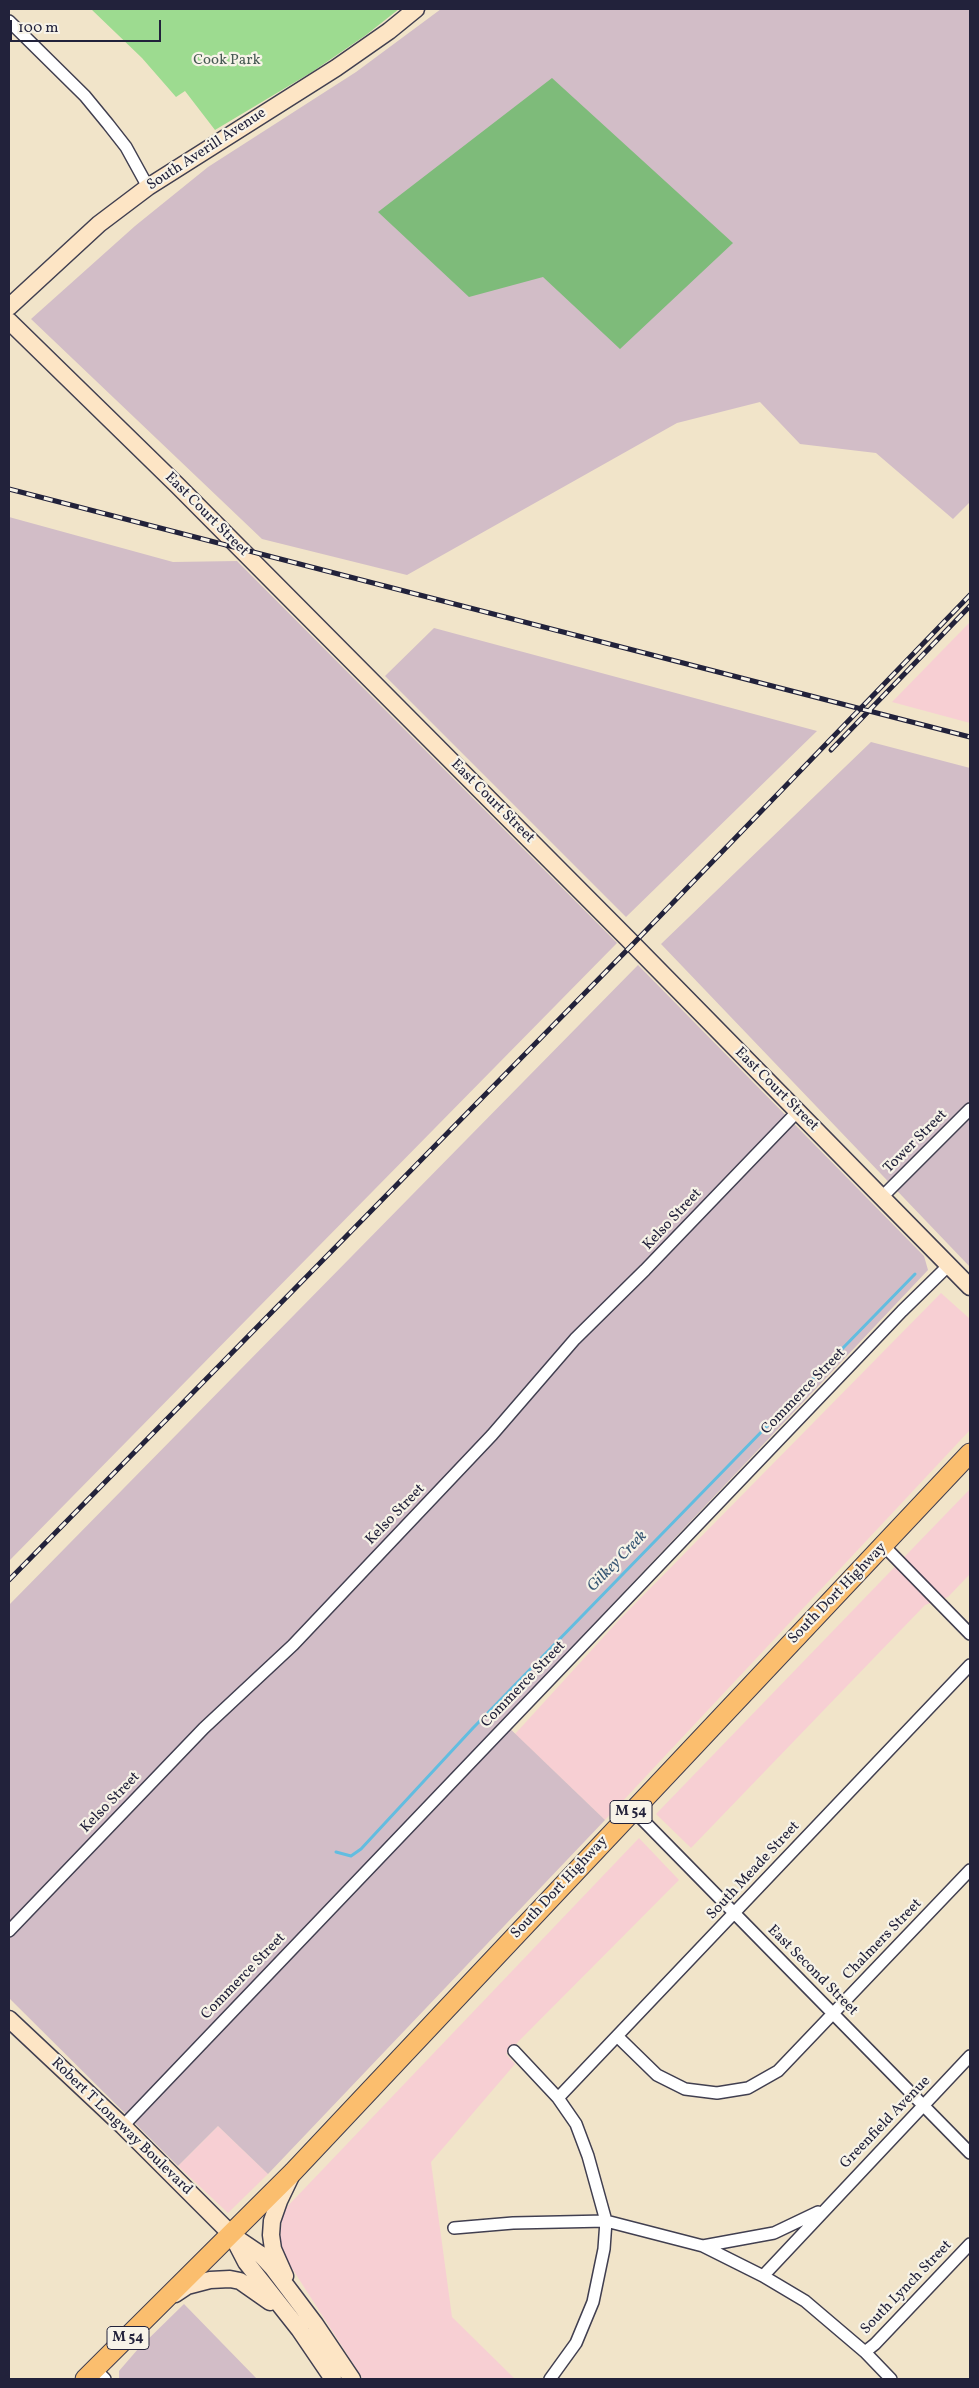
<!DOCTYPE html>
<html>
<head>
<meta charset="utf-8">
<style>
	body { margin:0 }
	#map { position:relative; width:979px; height:2388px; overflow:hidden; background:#f1e4c9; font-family:Vollkorn,serif }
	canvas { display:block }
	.frame { position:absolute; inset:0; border:10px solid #22223b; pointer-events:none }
	.scale { position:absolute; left:10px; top:20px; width:151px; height:22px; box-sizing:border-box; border:2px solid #22223b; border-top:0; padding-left:6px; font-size:15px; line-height:18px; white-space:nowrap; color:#22223b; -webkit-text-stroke:4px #f7f3e8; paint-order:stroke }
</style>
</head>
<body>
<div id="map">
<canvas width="979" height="2388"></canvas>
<div class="frame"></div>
<div class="scale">100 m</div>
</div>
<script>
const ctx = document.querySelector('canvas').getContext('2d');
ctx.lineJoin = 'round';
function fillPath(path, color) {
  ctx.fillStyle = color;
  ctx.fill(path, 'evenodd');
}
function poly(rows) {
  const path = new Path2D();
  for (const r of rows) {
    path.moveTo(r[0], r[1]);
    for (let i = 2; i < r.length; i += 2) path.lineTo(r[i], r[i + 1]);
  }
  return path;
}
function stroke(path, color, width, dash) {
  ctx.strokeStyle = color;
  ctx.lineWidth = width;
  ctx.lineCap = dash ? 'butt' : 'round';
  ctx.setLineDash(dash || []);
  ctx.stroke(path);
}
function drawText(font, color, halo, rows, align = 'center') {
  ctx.font = font + ' Vollkorn,serif';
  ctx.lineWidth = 4.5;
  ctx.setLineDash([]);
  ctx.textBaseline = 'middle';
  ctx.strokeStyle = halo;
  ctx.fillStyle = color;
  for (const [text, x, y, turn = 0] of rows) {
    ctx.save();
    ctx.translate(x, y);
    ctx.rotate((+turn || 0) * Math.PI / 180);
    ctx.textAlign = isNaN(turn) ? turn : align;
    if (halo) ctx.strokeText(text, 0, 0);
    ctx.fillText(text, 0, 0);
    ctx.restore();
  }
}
const built = poly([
	[970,622,970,723,892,702],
	[941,1293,970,1319,970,1430,605,1820,515,1734,619,1620],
	[970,1489,970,1574,948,1597,925,1605,691,1848,656,1814],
	[639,1838,679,1880,506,2054,515,2064,431,2162,452,2317,515,2379,363,2379,279,2248,283,2211],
	[218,2126,268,2174,228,2213,178,2166]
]);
const industrial = poly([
	[441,9,970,9,970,502,953,519,876,453,800,444,760,402,677,423,407,575,262,539,31,319,135,226,208,167,356,72],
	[9,517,173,562,237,561,617,943,9,1561],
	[434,628,817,731,626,917,385,676],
	[871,742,970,768,970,1267,661,944],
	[638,965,924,1256,928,1270,502,1721,605,1820,268,2174,218,2126,178,2166,9,1998,9,1605],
	[184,2304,257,2379,119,2379,119,2371,138,2349]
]);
const green = poly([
	[91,9,399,9,366,35,312,72,215,130,185,91,176,97,142,58]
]);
const forest = poly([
	[552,78,733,243,620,349,543,277,469,297,378,212]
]);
const stream = poly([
	[336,1852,351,1856,361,1849,473,1728,915,1274]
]);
const street = poly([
	[9,21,85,96,108,124,126,147,148,187],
	[882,1197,970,1109],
	[884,1546,970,1634],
	[633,1810,970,2153],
	[9,1931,204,1728,293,1645,492,1435,575,1339,645,1270,797,1112],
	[618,2037,657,2075,685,2089,717,2093,748,2088,778,2071,970,1870],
	[514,2051,558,2098,576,2124,588,2156,606,2221,604,2249,593,2302,576,2343,550,2379],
	[558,2098,970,1665],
	[123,2126,902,1311,948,1266],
	[454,2228,513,2223,606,2221,703,2246,763,2276,805,2301,865,2352,891,2379],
	[703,2246,774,2233,818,2212],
	[763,2276,970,2056],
	[865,2352,875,2344,970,2244],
	[95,2369,105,2379]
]);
const secondary = poly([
	[9,307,99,224,148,187,336,68,389,31,416,9],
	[9,321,178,486,633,944,970,1287],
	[9,2019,123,2126,232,2235,260,2254,272,2267,315,2324,352,2379],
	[232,2235,246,2262,299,2329,333,2379],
	[285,2276,273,2249,271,2235,272,2221,279,2201,291,2176],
	[175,2294,187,2286,210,2280,230,2279,240,2281,270,2302]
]);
const primary = poly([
	[85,2379,293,2172,970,1453]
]);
const rail = poly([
	[9,489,970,737],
	[831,750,970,606],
	[9,1580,633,944,970,595]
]);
const shields = [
	[631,1812,42],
	[128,2338,42]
];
const shieldNames = [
	["M 54",631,1812],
	["M 54",128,2338]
];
const parkNames = [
	["Cook Park",227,61]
];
const streetNames = [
	["South Averill Avenue",207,150,-33],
	["East Court Street",206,515,45],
	["East Court Street",492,802,45],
	["East Court Street",776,1090,45],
	["Tower Street",916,1142,-45],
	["Kelso Street",673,1220,-47],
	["Commerce Street",804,1392,-46],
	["Kelso Street",396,1515,-46],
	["South Dort Highway",838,1594,-46],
	["Commerce Street",524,1685,-46],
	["Kelso Street",111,1803,-46],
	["South Meade Street",754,1871,-47],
	["South Dort Highway",560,1888,-47],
	["Chalmers Street",883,1940,-46],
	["East Second Street",812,1971,45],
	["Commerce Street",244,1977,-46],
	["Greenfield Avenue",886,2123,-46],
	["Robert T Longway Boulevard",121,2127,44],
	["South Lynch Street",907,2288,-46]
];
const waterNames = [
	["Gilkey Creek",618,1562,-46]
];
fillPath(built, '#f7cfd3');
fillPath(industrial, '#d2bdc7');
fillPath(green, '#9ddb90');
fillPath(forest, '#7ebb7a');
stroke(stream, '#62bde0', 3);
stroke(street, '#413f50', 14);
stroke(secondary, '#413f50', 19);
stroke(primary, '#413f50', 21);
stroke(street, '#fff', 11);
stroke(secondary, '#fde5c5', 16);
stroke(primary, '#fbbe6e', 19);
stroke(rail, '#22223b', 5);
stroke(rail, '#f7f3e8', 3, [9]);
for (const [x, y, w] of shields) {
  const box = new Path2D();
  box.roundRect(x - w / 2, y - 11.5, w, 23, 4);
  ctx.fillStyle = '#f7f3e8';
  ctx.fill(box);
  stroke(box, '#22223b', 1);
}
drawText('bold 14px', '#22223b', null, shieldNames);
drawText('15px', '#475a54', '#f7f3e8', parkNames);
drawText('15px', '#22223b', '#f7f3e8', streetNames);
drawText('italic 16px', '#385875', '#f7f3e8', waterNames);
</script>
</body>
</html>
